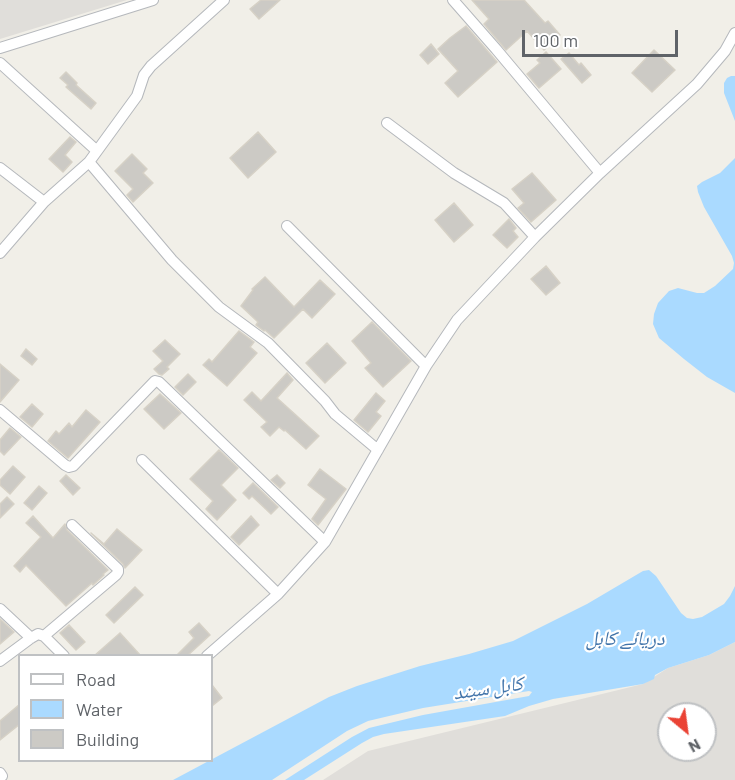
<!DOCTYPE html>
<html>
<head>
<meta charset="utf-8">
<style>
	body { margin:0 }
	#map { position:relative; width:735px; height:780px; overflow:hidden; background:#f1efe8; font-family:Barlow,sans-serif }
	canvas { display:block }
	.legend { position:absolute; left:18px; top:654px; width:195px; height:108px; box-sizing:border-box; background:#fff; border:2px solid #bfc1c3; margin:0; padding:8px 10px; list-style:none; font-size:18px; color:#5f6368 }
	.legend li { display:flex; align-items:center; gap:12px; height:30px }
	.legend b { width:30px; border:2px solid #bfc1c3 }
	.north { position:absolute; left:657px; top:702px; width:60px; height:60px; box-sizing:border-box; background:#fff; border:2px solid #bfc1c3; border-radius:50%; rotate:151deg; font-size:16px; font-weight:700; line-height:24px; text-align:center; color:#5f6368 }
	.north::after { content:''; display:block; margin:auto; width:21px; height:27px; background:#ea4335; clip-path:polygon(50% 0,100% 100%,50% 72%,0 100%) }
	.scale { position:absolute; left:522px; top:30px; width:156px; height:27px; box-sizing:border-box; border:3px solid #5f6368; border-top:0; padding-left:8px; font-size:18px; line-height:21px; white-space:nowrap; color:#5f6368; -webkit-text-stroke:4px #fff; paint-order:stroke }
</style>
</head>
<body>
<div id="map">
<canvas width="735" height="780"></canvas>
<ul class="legend">
<li><b style="height:8px;background:#fff"></b>Road</li>
<li><b style="height:16px;background:#aadaff"></b>Water</li>
<li><b style="height:16px;background:#cccac5"></b>Building</li>
</ul>
<div class="north">N</div>
<div class="scale">100 m</div>
</div>
<script>
const ctx = document.querySelector('canvas').getContext('2d');
ctx.lineJoin = 'round';
function fillPath(path, color) {
  ctx.fillStyle = color;
  ctx.fill(path, 'evenodd');
}
function poly(rows) {
  const path = new Path2D();
  for (const r of rows) {
    path.moveTo(r[0], r[1]);
    for (let i = 2; i < r.length; i += 2) path.lineTo(r[i], r[i + 1]);
  }
  return path;
}
function stroke(path, color, width, dash) {
  ctx.strokeStyle = color;
  ctx.lineWidth = width;
  ctx.lineCap = dash ? 'butt' : 'round';
  ctx.setLineDash(dash || []);
  ctx.stroke(path);
}
function drawText(font, color, halo, rows, align = 'center') {
  ctx.font = font + ' Barlow,"Noto Naskh Arabic",sans-serif';
  ctx.lineWidth = 4.5;
  ctx.setLineDash([]);
  ctx.textBaseline = 'middle';
  ctx.strokeStyle = halo;
  ctx.fillStyle = color;
  for (const [text, x, y, turn = 0] of rows) {
    ctx.save();
    ctx.translate(x, y);
    ctx.rotate((+turn || 0) * Math.PI / 180);
    ctx.textAlign = isNaN(turn) ? turn : align;
    if (halo) ctx.strokeText(text, 0, 0);
    ctx.fillText(text, 0, 0);
    ctx.restore();
  }
}
const industrial = poly([
	[0,0,127,0,0,39],
	[735,642,735,780,323,780,368,751,643,684,668,668,709,655],
	[669,714,705,714,705,750,669,750]
]);
const water = poly([
	[731,76,735,76,735,121,724,93,724,83,727,78],
	[735,158,735,393,707,377,684,359,659,338,653,324,654,314,658,303,669,291,678,288,697,293,704,293,715,286,733,269,734,263,732,256,704,207,698,192,697,186,702,182,720,173],
	[649,570,656,576,681,613,687,618,693,619,702,617,724,604,730,596,735,586,735,642,709,655,668,668,655,675,654,679,643,684,553,699,529,706,505,716,384,734,373,737,362,743,304,780,285,780,352,737,369,728,423,715,529,696,532,692,529,691,423,708,368,721,347,731,272,780,173,780,329,697,357,686,420,666,469,654,513,641,587,604,643,571]
]);
const building = poly([
	[261,0,280,0,259,19,250,9,261,0],
	[472,0,524,0,545,23,548,21,560,35,544,50,527,31,506,50,484,24,489,19,472,0],
	[466,26,497,62,458,97,445,83,458,71,438,49,450,38,466,26],
	[431,44,439,54,428,64,420,55,431,44],
	[654,50,675,70,652,92,632,73,654,50],
	[546,52,561,69,539,88,527,74,540,63,537,60,546,52],
	[569,53,579,65,581,63,591,75,582,83,561,59,569,53],
	[66,72,77,83,76,85,96,103,91,109,66,87,68,85,60,78,66,72],
	[258,132,276,152,248,178,230,158,258,132],
	[70,137,76,142,65,155,72,162,63,172,49,159,70,137],
	[132,154,147,169,143,173,153,183,133,202,127,195,133,189,115,171,132,154],
	[532,173,556,200,531,222,518,208,524,203,512,189,532,173],
	[454,203,473,225,454,242,435,220,454,203],
	[509,219,516,228,513,231,518,237,507,248,493,235,509,219],
	[546,266,560,283,546,295,531,279,546,266],
	[265,277,294,307,320,280,335,294,312,318,303,309,274,338,265,330,264,331,256,325,258,322,241,306,253,290,252,289,265,277],
	[372,322,411,361,383,387,365,368,371,363,352,341,372,322],
	[239,331,254,342,250,347,257,353,227,386,203,365,209,359,212,362,239,331],
	[165,340,180,354,167,367,169,369,162,375,159,374,154,369,163,361,153,351,165,340],
	[327,343,346,363,325,383,306,363,327,343],
	[26,349,37,359,32,365,21,356,26,349],
	[0,364,19,380,0,402,0,364],
	[287,373,293,380,277,398,319,436,306,449,285,430,284,431,279,427,270,436,261,427,267,422,244,400,252,392,261,401,287,373],
	[188,374,196,382,183,395,175,387,188,374],
	[376,393,385,401,376,412,381,416,368,432,354,420,376,393],
	[160,394,181,413,164,429,144,409,160,394],
	[32,404,43,414,32,427,20,417,32,404],
	[86,410,100,422,68,458,48,441,56,431,59,434,69,423,72,427,86,410],
	[10,428,21,437,4,455,0,451,0,440,10,428],
	[219,450,238,468,221,485,236,500,217,520,206,509,213,501,190,479,219,450],
	[13,466,25,477,10,494,0,485,0,480,13,466],
	[320,469,346,489,318,525,312,519,326,499,308,485,320,469],
	[66,475,80,488,73,495,60,481,66,475],
	[277,475,285,483,280,488,271,480,277,475],
	[253,483,278,507,271,514,252,496,249,499,243,493,253,483],
	[39,486,47,493,32,510,24,503,39,486],
	[7,497,14,504,0,518,0,504,7,497],
	[33,516,53,538,65,524,67,530,108,570,103,574,104,575,93,585,92,583,66,606,26,565,20,572,14,566,41,537,26,523,33,516],
	[251,516,259,525,239,545,231,537,251,516],
	[117,529,142,550,125,568,123,564,91,533,104,544,117,529],
	[135,587,143,595,114,623,106,615,135,587],
	[0,619,14,632,0,644,0,619],
	[199,623,210,635,187,656,176,656,194,638,189,632,199,623],
	[69,625,85,642,76,650,60,633,69,625],
	[120,633,141,656,94,656,120,633],
	[212,685,222,698,212,706,212,685],
	[20,704,20,724,0,740,0,721,20,704]
]);
const street = poly([
	[453,0,496,49,600,173],
	[0,48,153,0],
	[0,63,97,151],
	[387,123,454,173,504,203,535,237],
	[89,162,172,260,219,307,268,343,325,401,335,414,378,450],
	[0,168,44,202],
	[287,226,426,366],
	[0,253,44,202,89,162,137,96,144,75,151,66,224,0],
	[0,410,65,465,69,467,73,466,155,381,159,382,325,542],
	[142,460,278,594],
	[0,609,31,638],
	[44,636,64,656],
	[207,656,278,594,325,542,426,366,457,320,535,237,600,173,697,84,725,51,735,33],
	[0,661,31,638,38,634,44,636,116,575,118,572,118,569,72,525],
	[0,773,2,776]
]);
const waterNames = [
	["دریائے کابل",625,638],
	["کابل سيند",488,688,-8]
];
fillPath(industrial, '#e0deda');
fillPath(water, '#aadaff');
fillPath(building, '#cccac5');
stroke(building, '#d6d1c6', 1.5);
stroke(street, '#b5b8bc', 12);
stroke(street, '#fff', 10);
drawText('italic 20px', '#4174aa', '#fff', waterNames);
</script>
</body>
</html>
